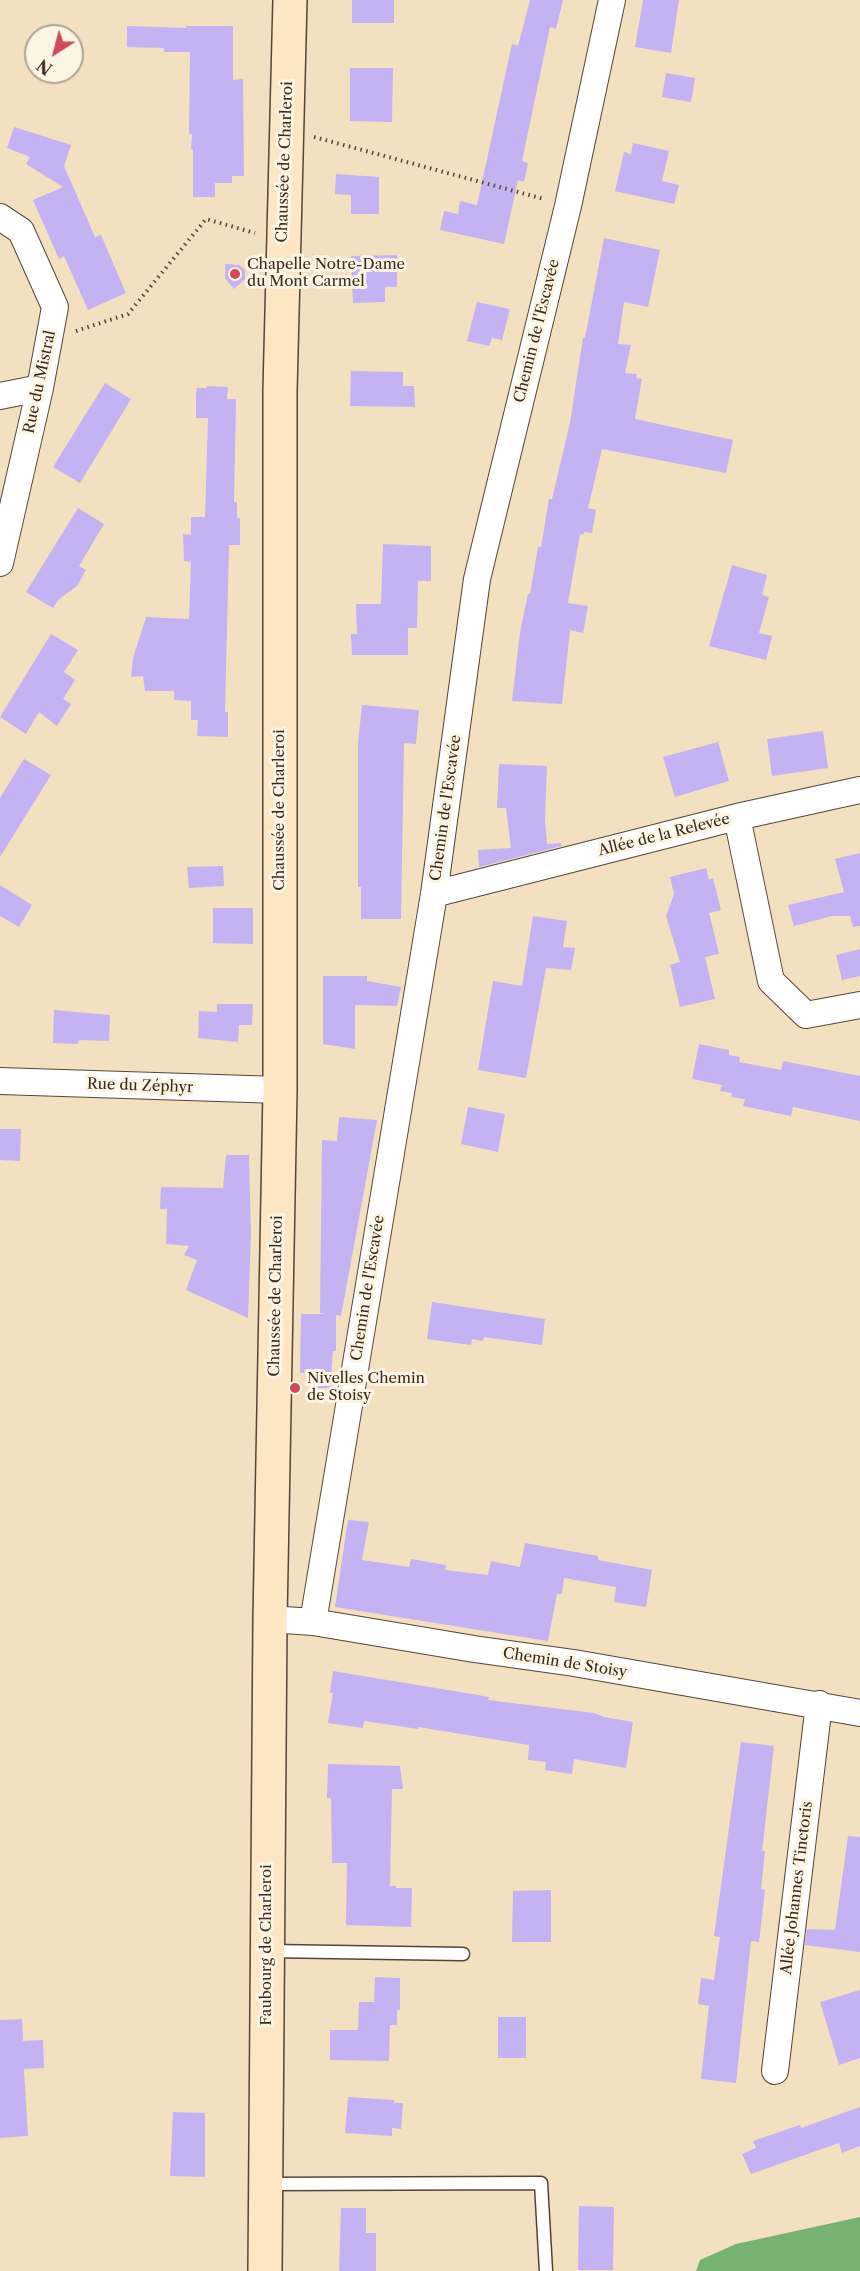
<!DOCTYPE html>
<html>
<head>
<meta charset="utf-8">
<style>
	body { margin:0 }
	#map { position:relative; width:860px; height:2271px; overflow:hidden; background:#f2e0c1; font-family:"Libre Caslon Text",serif }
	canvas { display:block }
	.north { position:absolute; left:24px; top:24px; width:60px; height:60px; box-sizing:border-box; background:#fcf5e5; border:2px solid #afa495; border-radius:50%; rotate:216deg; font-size:16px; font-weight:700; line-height:24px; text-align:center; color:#3b2a1e }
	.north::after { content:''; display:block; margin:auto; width:21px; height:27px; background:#d1495b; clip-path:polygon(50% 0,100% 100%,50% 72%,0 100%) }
</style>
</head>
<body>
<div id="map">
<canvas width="860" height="2271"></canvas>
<div class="north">N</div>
</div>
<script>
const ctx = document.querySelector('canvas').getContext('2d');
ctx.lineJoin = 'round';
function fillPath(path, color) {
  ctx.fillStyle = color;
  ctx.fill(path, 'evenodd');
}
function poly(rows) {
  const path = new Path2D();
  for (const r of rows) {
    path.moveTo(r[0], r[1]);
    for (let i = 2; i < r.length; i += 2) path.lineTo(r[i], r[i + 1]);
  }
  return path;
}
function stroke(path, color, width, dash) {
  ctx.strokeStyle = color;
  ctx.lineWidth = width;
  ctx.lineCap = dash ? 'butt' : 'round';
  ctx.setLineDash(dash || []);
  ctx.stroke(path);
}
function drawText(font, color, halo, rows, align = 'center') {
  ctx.font = font + ' "Libre Caslon Text",serif';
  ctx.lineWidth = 6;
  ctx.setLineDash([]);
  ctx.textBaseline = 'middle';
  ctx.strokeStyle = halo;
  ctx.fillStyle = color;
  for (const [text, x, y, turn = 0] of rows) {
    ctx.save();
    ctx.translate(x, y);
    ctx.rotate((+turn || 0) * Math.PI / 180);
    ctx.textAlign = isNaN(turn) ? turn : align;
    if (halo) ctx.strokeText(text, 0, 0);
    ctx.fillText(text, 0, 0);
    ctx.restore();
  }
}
const forest = poly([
	[860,2217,860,2271,696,2271,700,2260,736,2244]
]);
const building = poly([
	[352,0,394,0,394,23,352,23],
	[530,0,563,0,556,29,550,27,522,161,528,163,524,182,518,180,504,244,440,230,444,211,458,214,460,201,477,205,512,44,518,46],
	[643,0,679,0,671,53,635,47],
	[127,26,186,28,186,26,233,26,233,80,243,79,244,176,232,176,232,183,215,183,215,197,193,197,193,149,191,149,192,134,189,134,190,52,164,52,164,48,127,47],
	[350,68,393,68,392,122,350,121],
	[666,73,695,78,691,102,662,97],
	[14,127,71,145,64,166,95,237,101,235,126,293,88,310,64,256,59,259,33,200,63,187,26,164,30,157,7,148],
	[633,143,669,151,662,181,679,185,674,204,615,191,624,152,631,154],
	[336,174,379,177,379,214,351,214,351,195,335,194],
	[604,238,660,250,648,307,624,302,618,344,631,345,625,373,637,374,636,378,642,379,635,419,733,440,726,473,602,449,588,508,596,510,592,533,584,532,583,535,580,534,568,603,588,606,583,633,570,630,562,704,512,701,520,632,528,594,530,594,538,547,541,547,549,499,552,499,570,423,583,338,585,338],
	[397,255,397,287,385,287,385,302,353,303,351,256],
	[225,264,239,265,245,270,245,279,234,289,225,278],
	[477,302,510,309,502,340,492,338,489,346,467,341],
	[351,371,403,372,403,386,414,386,415,407,350,406],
	[105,383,131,399,80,483,53,467],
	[207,386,228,387,227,399,236,399,234,502,237,502,237,518,240,518,240,545,229,545,225,712,228,712,228,737,197,736,198,720,191,720,191,701,174,700,174,691,145,691,143,676,131,677,133,658,146,617,189,619,191,562,184,561,183,534,191,535,191,517,205,517,208,418,196,418,196,394,197,388,207,388],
	[78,508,104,524,79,566,86,570,77,586,59,599,53,608,26,592],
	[383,544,431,546,431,581,418,581,417,628,408,628,408,655,352,655,351,634,357,634,356,604,381,604],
	[732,565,767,575,762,595,769,597,759,633,772,636,766,660,709,646],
	[51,634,78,650,64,672,75,680,63,699,71,704,57,726,39,712,26,734,0,717],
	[362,705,419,710,416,744,404,743,401,919,361,919,361,887,358,887,358,743],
	[823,731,828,768,772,776,767,739],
	[718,742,729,781,675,797,663,757],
	[24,759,51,775,0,857,0,798],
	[499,764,547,766,545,819,547,844,561,843,562,846,479,867,478,850,511,848,506,808,497,808],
	[860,853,860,926,853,927,850,916,832,916,794,926,788,905,844,892,835,859],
	[223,866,224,886,189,888,187,867],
	[706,868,709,880,713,878,721,910,709,913,719,954,705,957,715,999,680,1007,670,965,680,962,666,916,674,894,670,877],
	[0,885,32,905,19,927,0,916],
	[213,908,253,908,253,944,213,943],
	[533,916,567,921,563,947,575,948,571,970,546,968,526,1078,478,1070,493,981,522,986],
	[860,949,860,976,842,980,836,955],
	[323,976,367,976,367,981,401,987,397,1006,355,1005,355,1049,323,1044],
	[217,1004,253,1004,252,1025,239,1025,238,1042,198,1038,199,1011,217,1012],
	[54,1010,110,1015,109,1041,79,1040,78,1044,53,1043],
	[699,1044,729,1050,729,1055,740,1057,739,1062,781,1070,783,1061,860,1076,860,1121,793,1107,791,1116,743,1106,745,1099,731,1097,732,1093,720,1091,722,1085,692,1079],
	[468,1107,505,1114,498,1152,461,1144],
	[339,1117,377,1120,341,1316,336,1315,336,1351,333,1351,330,1388,310,1388,311,1373,300,1373,301,1314,326,1314,320,1313,322,1140,337,1141],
	[0,1129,21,1129,20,1161,0,1160],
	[226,1155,249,1155,251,1234,248,1318,186,1290,197,1260,184,1255,189,1246,166,1244,167,1209,160,1209,161,1187,223,1188],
	[432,1302,545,1319,542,1345,484,1337,483,1341,472,1339,471,1345,427,1339],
	[348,1520,369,1522,362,1560,409,1567,411,1559,446,1565,445,1570,488,1575,491,1561,520,1567,525,1543,598,1556,598,1560,652,1570,646,1607,614,1602,616,1587,564,1578,562,1594,557,1594,548,1641,335,1607],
	[333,1671,472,1694,489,1697,488,1700,594,1713,604,1717,633,1722,626,1768,574,1759,572,1774,545,1770,546,1762,528,1760,529,1745,418,1727,418,1729,364,1721,363,1728,328,1723,333,1693,330,1693],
	[741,1742,774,1746,762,1851,765,1851,761,1889,765,1890,759,1942,751,1941,736,2083,701,2079,709,2006,698,2004,701,1978,714,1980,720,1937,714,1936],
	[328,1764,400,1766,403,1789,392,1789,390,1886,396,1886,396,1888,412,1888,411,1927,346,1925,347,1863,332,1863,331,1798,327,1798],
	[848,1836,860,1837,860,1952,805,1945,807,1929,835,1930],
	[551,1890,551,1942,512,1942,513,1891],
	[375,1977,400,1978,400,2010,397,2010,397,2025,390,2025,389,2061,330,2060,330,2030,358,2030,359,2002,374,2002],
	[860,1990,860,2058,839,2065,820,2002],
	[498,2017,526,2017,526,2058,498,2058],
	[22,2019,23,2041,43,2040,44,2068,24,2069,28,2136,0,2138,0,2020],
	[348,2097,394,2100,394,2103,403,2103,401,2129,392,2128,392,2136,345,2133],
	[860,2107,860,2146,842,2153,839,2143,751,2174,742,2154,756,2148,753,2141,800,2125,801,2128],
	[173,2112,205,2113,205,2177,170,2176],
	[579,2206,614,2207,613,2270,578,2270],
	[341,2208,366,2208,366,2233,376,2233,376,2271,339,2271]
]);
const path = poly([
	[314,137,544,199],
	[76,331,128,314,206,219,255,233]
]);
const service = poly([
	[269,1951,463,1954],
	[268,2184,541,2183,546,2271]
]);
const minor = poly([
	[0,217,21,231,55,307,40,388,0,563],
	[0,396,40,388],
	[737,817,771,981,806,1015,860,1005],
	[434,894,737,817,860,790],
	[0,1081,280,1090],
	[270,1619,313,1622,474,1649,574,1663,860,1713],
	[313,1622,434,894,477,579,568,206,612,0],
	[775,2071,819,1704]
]);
const secondary = poly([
	[265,2271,270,1619,280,1090,280,391,290,0]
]);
const markers = [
	[235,274,6,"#d1495b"],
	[295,1388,6,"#d1495b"]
];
const streetNames = [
	["Chaussée de Charleroi",285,162,-88],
	["Chemin de l'Escavée",537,331,-76],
	["Rue du Mistral",40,382,-78],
	["Chemin de l'Escavée",446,808,-82],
	["Chaussée de Charleroi",280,810,-90],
	["Allée de la Relevée",664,835,-14],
	["Rue du Zéphyr",140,1086,2],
	["Chemin de l'Escavée",368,1288,-81],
	["Chaussée de Charleroi",276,1296,-89],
	["Chemin de Stoisy",565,1663,9],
	["Allée Johannes Tinctoris",797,1888,-83],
	["Faubourg de Charleroi",267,1945,-90]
];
const poiNames = [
	["Chapelle Notre-Dame",247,265],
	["du Mont Carmel",247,282],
	["Nivelles Chemin",307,1379],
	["de Stoisy",307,1396]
];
fillPath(forest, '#76b272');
fillPath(building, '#c5b2f2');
stroke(service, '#564536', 15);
stroke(minor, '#564536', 28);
stroke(secondary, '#564536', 36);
stroke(path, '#564536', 4, [1.5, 4.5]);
stroke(service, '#fff', 12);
stroke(minor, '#fff', 26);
stroke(secondary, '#fce6c4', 33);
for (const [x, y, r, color] of markers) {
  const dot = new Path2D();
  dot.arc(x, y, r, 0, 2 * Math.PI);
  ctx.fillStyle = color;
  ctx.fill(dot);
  stroke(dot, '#fcf5e5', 2);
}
drawText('15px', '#3b2a1e', '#fcf5e5', streetNames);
drawText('15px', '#3b2a1e', '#fcf5e5', poiNames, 'left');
</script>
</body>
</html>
